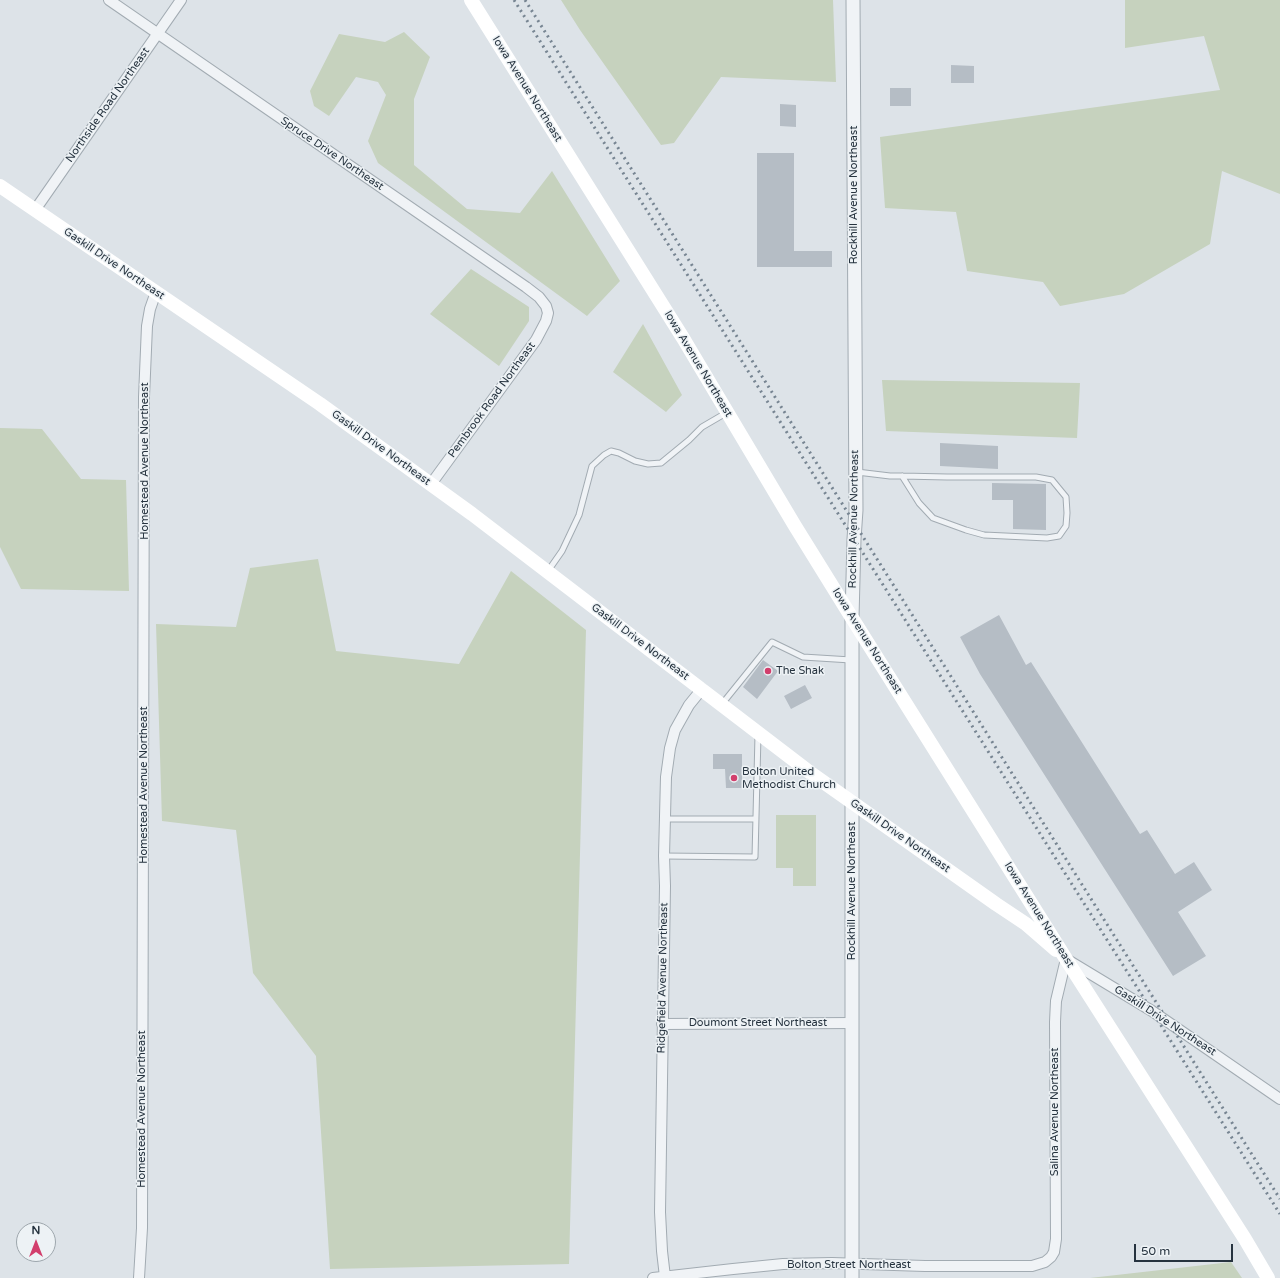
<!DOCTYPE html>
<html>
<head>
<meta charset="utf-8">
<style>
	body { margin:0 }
	#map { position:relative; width:1280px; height:1278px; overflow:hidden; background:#dde3e8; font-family:"Varela Round",sans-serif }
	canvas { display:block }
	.north { position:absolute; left:16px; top:1222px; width:40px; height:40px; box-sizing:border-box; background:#edf2f5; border:1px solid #9da6ac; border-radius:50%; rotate:0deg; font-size:11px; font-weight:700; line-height:16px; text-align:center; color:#26333f }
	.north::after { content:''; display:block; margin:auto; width:14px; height:18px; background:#d23e6c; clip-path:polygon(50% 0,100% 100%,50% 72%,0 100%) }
	.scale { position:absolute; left:1134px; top:1244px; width:99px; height:18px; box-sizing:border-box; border:2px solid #26333f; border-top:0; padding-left:5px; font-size:12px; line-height:14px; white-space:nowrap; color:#26333f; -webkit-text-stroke:3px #edf2f5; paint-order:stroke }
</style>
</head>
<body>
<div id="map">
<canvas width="1280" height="1278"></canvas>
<div class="north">N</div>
<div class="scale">50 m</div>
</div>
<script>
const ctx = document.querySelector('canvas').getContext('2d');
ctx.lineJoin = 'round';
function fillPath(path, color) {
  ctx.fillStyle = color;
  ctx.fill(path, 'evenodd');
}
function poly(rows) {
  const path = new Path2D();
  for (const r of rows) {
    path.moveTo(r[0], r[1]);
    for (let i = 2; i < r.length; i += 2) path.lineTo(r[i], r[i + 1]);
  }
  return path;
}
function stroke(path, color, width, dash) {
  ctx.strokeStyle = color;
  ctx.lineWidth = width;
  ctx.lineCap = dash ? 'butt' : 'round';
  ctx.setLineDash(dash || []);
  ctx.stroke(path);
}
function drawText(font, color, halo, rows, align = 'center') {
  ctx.font = font + ' "Varela Round",sans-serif';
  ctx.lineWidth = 3;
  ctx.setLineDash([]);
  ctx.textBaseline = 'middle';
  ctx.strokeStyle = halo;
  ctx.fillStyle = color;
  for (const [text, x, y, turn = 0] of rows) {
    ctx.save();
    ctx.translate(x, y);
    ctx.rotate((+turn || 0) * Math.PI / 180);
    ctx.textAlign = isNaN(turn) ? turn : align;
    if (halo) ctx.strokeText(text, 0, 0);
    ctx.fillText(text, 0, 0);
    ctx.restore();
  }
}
const green = poly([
	[561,0,833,0,836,82,721,77,674,143,661,145,580,30],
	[1125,0,1280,0,1280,194,1222,171,1210,244,1124,294,1060,306,1043,282,967,271,956,212,885,208,880,137,1220,90,1204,36,1125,48],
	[404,32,430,57,414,99,414,165,467,209,520,213,552,171,620,281,587,316,378,163,368,141,386,95,378,82,356,77,329,116,314,106,310,91,339,34,385,42],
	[471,269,529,307,529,321,499,366,430,314],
	[643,324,682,395,666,412,613,372],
	[882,380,1080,383,1077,438,886,431],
	[0,428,42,429,81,479,126,480,129,591,21,589,0,547],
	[318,559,336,651,459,664,511,571,586,630,569,1264,330,1269,316,1056,253,973,236,830,162,821,156,624,236,627,250,568],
	[776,815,816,815,816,886,793,886,793,868,776,868],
	[1231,1262,1242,1278,1090,1278]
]);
const building = poly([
	[951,65,974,66,974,83,951,83],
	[890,88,911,88,911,106,890,106],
	[780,104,796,105,796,127,780,126],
	[757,153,794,153,794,251,832,251,832,267,757,267],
	[940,443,998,446,998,469,940,466],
	[992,483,1046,484,1046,530,1013,529,1013,500,992,500],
	[999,615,1026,665,1031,662,1140,834,1147,830,1175,874,1194,862,1212,890,1178,912,1206,956,1173,976,980,674,960,637],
	[763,660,778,671,757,699,743,687],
	[805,685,812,698,791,709,784,696],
	[713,754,742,754,742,788,726,788,725,769,713,769]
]);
const service = poly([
	[857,472,890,476,902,476,947,477,1036,477,1052,480,1066,497,1067,513,1066,526,1059,536,1047,538,984,535,966,530,933,518,919,503,902,476],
	[548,571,562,551,579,515,592,466,604,455,611,451,619,453,635,461,648,464,661,463,689,440,702,427,726,413],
	[722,704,772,642,803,657,851,660],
	[665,819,756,819],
	[664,856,755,857,758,735]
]);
const minor = poly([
	[109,0,526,287,539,297,546,306,548,313,546,321,536,340,431,484],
	[35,210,181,0],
	[662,1024,853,1023],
	[665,1277,662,1251,660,1212,665,886,664,856,666,777,670,748,675,730,689,705,702,689],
	[139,1278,142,1228,144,397,147,326,150,309,156,292],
	[653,1278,733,1269,783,1264,832,1263,925,1266,1032,1266,1045,1262,1051,1257,1054,1252,1056,1239,1055,1022,1056,1001,1066,959,1152,1011,1280,1099]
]);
const tertiary = poly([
	[852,1278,852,618,854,539,856,510,853,0]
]);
const secondary = poly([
	[471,0,683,338,795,526,852,618,1066,959,1245,1239,1268,1278],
	[0,186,320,404,360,433,472,514,812,774,996,904,1026,924,1056,950]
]);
const rail = poly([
	[514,0,1280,1214],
	[525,0,1280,1199]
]);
const markers = [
	[768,671,4,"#d23e6c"],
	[734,778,4,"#d23e6c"]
];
const streetNames = [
	["Iowa Avenue Northeast",527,89,58],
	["Northside Road Northeast",108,105,-55],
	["Spruce Drive Northeast",332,154,34],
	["Rockhill Avenue Northeast",854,195,-90],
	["Gaskill Drive Northeast",114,264,34],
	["Iowa Avenue Northeast",698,364,59],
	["Pembrook Road Northeast",492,400,-54],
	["Gaskill Drive Northeast",381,448,36],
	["Homestead Avenue Northeast",145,461,-90],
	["Rockhill Avenue Northeast",854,519,-89],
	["Iowa Avenue Northeast",867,641,58],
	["Gaskill Drive Northeast",640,642,37],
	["Homestead Avenue Northeast",144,785,-90],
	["Gaskill Drive Northeast",900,836,35],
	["Rockhill Avenue Northeast",852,891,-90],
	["Iowa Avenue Northeast",1039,915,58],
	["Ridgefield Avenue Northeast",663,978,-89],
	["Gaskill Drive Northeast",1165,1021,33],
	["Doumont Street Northeast",758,1023],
	["Homestead Avenue Northeast",142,1109,-90],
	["Salina Avenue Northeast",1055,1112,-90],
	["Bolton Street Northeast",849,1265]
];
const poiNames = [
	["The Shak",776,671],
	["Bolton United",742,772],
	["Methodist Church",742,785]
];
fillPath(green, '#c6d2be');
fillPath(building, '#b5bdc5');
stroke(service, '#a2abb2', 7);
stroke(minor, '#a2abb2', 12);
stroke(tertiary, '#a2abb2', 15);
stroke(service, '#f0f3f6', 5);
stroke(minor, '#f0f3f6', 10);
stroke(tertiary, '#f0f3f6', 13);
stroke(secondary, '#fff', 14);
stroke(rail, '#778592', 3, [2, 4]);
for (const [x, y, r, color] of markers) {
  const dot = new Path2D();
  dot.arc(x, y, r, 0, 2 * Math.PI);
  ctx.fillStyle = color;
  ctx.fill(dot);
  stroke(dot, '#edf2f5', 1.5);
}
drawText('11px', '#26333f', '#edf2f5', streetNames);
drawText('11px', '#26333f', '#edf2f5', poiNames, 'left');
</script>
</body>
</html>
